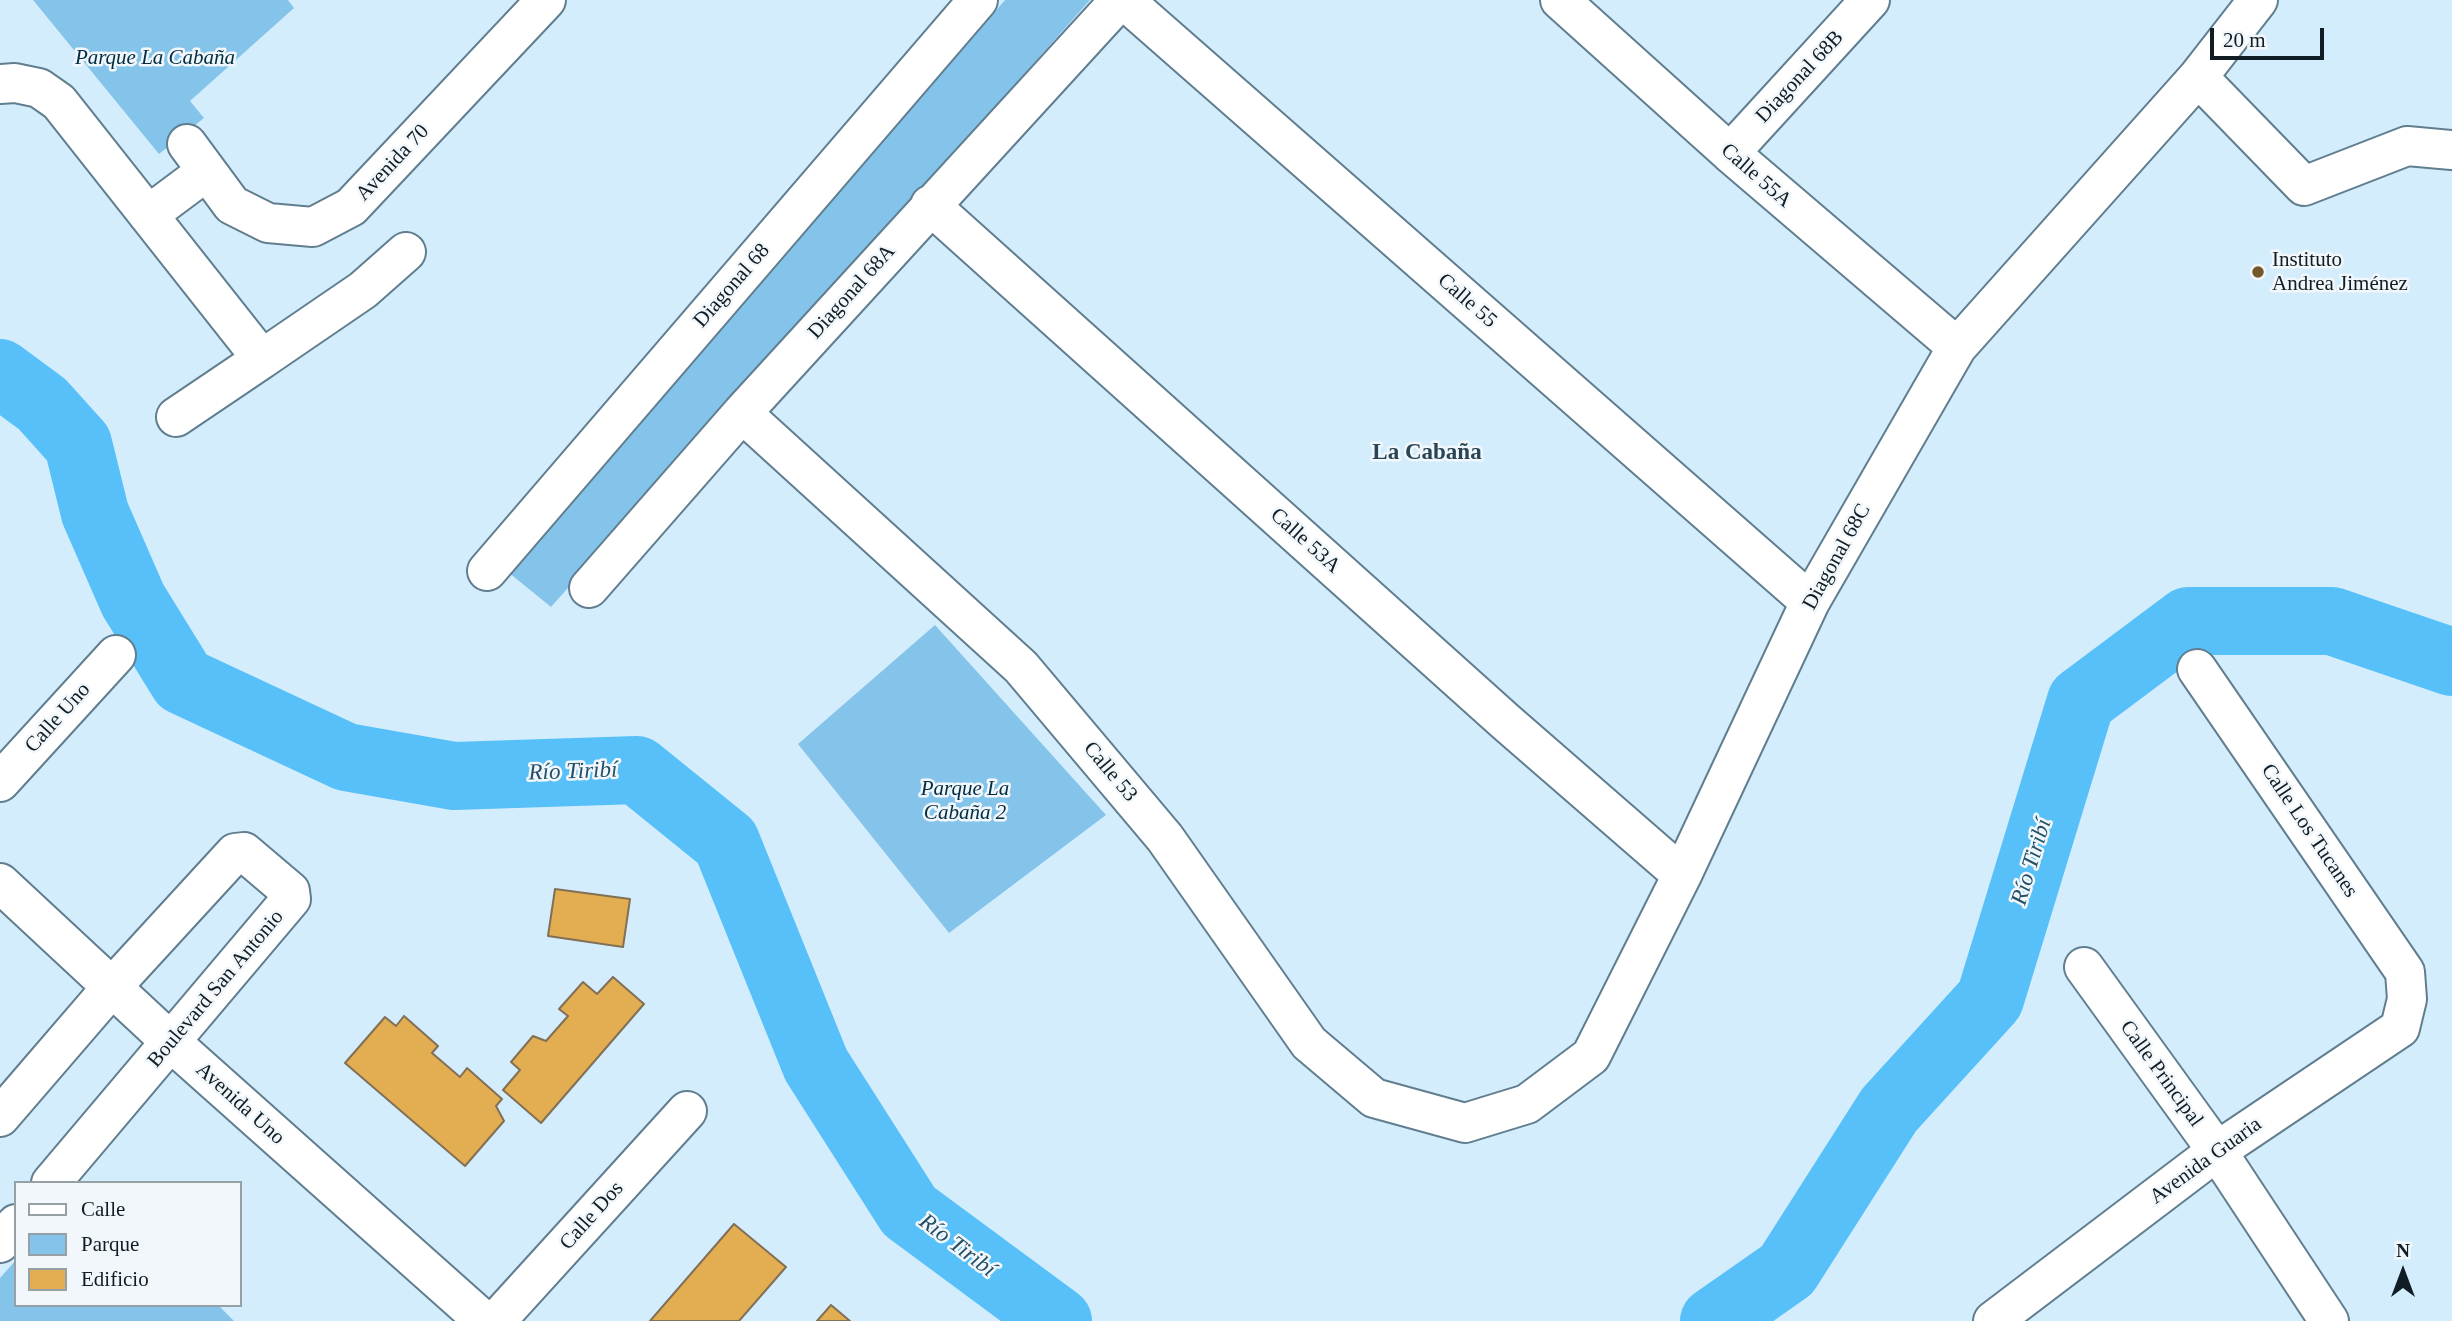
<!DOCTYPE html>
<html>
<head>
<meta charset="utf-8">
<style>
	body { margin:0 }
	#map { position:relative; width:2452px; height:1321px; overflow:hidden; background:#d4edfd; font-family:"Times New Roman",serif }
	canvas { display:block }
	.legend { position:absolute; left:14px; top:1181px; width:228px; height:126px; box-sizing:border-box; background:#f1f7fb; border:2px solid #97a0a5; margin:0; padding:9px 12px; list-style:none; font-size:21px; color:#111d24 }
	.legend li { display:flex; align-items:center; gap:14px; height:35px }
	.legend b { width:35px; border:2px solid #97a0a5 }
	.north { position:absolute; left:2368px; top:1237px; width:70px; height:70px; -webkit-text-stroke:5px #f1f7fb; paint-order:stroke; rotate:0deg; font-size:19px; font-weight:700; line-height:28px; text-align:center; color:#111d24 }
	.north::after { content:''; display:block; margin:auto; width:24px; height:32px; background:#111d24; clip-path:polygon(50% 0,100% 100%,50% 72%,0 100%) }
	.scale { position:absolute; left:2210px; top:28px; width:114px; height:32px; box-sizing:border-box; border:4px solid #111d24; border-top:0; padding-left:9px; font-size:21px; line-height:24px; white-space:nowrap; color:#111d24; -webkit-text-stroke:5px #f1f7fb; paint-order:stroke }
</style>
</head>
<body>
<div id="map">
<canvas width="2452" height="1321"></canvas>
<ul class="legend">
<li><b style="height:9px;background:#fff"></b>Calle</li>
<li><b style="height:19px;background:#85c4ea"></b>Parque</li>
<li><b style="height:19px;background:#e2ae51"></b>Edificio</li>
</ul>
<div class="north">N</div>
<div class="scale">20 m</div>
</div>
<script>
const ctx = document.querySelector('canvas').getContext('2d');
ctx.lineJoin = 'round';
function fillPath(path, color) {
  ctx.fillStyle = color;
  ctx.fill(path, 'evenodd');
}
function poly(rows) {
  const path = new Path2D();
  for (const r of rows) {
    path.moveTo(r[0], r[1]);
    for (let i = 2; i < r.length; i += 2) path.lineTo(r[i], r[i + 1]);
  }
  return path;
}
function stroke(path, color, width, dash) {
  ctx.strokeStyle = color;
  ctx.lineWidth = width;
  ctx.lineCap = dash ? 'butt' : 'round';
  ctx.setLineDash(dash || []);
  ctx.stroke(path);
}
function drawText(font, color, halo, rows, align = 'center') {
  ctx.font = font + ' "Times New Roman",serif';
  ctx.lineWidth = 5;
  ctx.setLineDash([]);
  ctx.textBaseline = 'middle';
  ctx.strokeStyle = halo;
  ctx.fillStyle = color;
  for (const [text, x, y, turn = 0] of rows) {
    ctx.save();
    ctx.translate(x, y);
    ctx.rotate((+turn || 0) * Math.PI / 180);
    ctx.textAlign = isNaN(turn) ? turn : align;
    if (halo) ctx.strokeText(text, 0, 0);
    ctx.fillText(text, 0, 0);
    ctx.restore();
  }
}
const green = poly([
	[33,0,288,0,294,8,190,101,204,118,159,154],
	[1005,0,1090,0,551,607,508,572],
	[935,625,1106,815,949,933,798,744],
	[16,1260,16,1305,218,1305,234,1321,0,1321,0,1278]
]);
const river = poly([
	[0,373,42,404,78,444,95,513,133,600,183,681,346,757,454,776,637,770,726,842,816,1065,909,1211,1058,1321],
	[1714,1321,1787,1270,1889,1110,1990,999,2081,701,2188,621,2332,621,2452,662]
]);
const building = poly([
	[555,889,630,899,623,947,548,936,555,889],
	[613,977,644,1004,541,1123,503,1090,520,1070,511,1062,533,1036,546,1041,568,1016,559,1009,583,982,597,994,613,977],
	[404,1016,438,1046,432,1053,460,1077,467,1068,502,1099,496,1106,504,1121,465,1166,345,1063,385,1017,396,1026,404,1016],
	[734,1224,786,1267,739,1321,650,1321,734,1224],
	[831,1305,850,1321,817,1321,831,1305]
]);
const minor = poly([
	[1124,0,1810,602],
	[1560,0,1730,153,1957,347],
	[2198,77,2304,186,2407,146,2452,150],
	[0,84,15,83,39,88,59,102,262,359,176,417],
	[187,144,232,205,268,223,313,227,351,207,546,0],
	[1730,153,1870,0],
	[930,205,1506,722,1682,875],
	[148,215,207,171],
	[262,359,363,290,406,252],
	[742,413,1021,667,1165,838,1309,1043,1374,1098,1465,1123,1527,1104,1591,1056,1682,875,1810,602,1957,347,2198,77,2258,0],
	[487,571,978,0],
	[589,588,742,413,1120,0],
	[0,782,116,655],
	[0,883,172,1043,484,1321],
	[2084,967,2217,1151,2329,1321],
	[0,1117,112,987,235,853,244,852,290,891,291,899,51,1183],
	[0,1243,16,1224],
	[496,1321,687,1111],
	[1993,1321,2217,1151,2400,1028,2407,999,2405,972,2197,669]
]);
const markers = [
	[2258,272,7,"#72582a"]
];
const parkNames = [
	["Parque La Cabaña",155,58],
	["Parque La",965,789],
	["Cabaña 2",965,813]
];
const streetNames = [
	["Diagonal 68B",1800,77,-47],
	["Avenida 70",393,163,-47],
	["Calle 55A",1756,176,41],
	["Diagonal 68",732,286,-49],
	["Diagonal 68A",852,292,-48],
	["Calle 55",1467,301,41],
	["Calle 53A",1305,541,42],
	["Diagonal 68C",1837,557,-61],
	["Calle Uno",58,718,-48],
	["Calle 53",1110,772,50],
	["Calle Los Tucanes",2309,831,56],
	["Boulevard San Antonio",216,989,-50],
	["Calle Principal",2161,1074,54],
	["Avenida Uno",240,1104,42],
	["Avenida Guaria",2206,1161,-36],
	["Calle Dos",592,1216,-48]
];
const poiNames = [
	["Instituto",2272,260],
	["Andrea Jiménez",2272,284]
];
const neighbourhoodNames = [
	["La Cabaña",1427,453]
];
const waterNames = [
	["Río Tiribí",573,772,-2],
	["Río Tiribí",2032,862,-73],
	["Río Tiribí",957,1246,37]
];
fillPath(green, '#85c4ea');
stroke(river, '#58c0f8', 68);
fillPath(building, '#e2ae51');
stroke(building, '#817056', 2);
stroke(minor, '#607e8f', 42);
stroke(minor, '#fff', 38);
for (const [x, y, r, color] of markers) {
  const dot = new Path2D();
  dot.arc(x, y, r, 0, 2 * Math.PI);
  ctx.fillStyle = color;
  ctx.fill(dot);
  stroke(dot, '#f1f7fb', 2.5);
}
drawText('italic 21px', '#002d43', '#f1f7fb', parkNames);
drawText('21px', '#111d24', '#f1f7fb', streetNames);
drawText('21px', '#111d24', '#f1f7fb', poiNames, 'left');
drawText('bold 23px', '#294555', '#f1f7fb', neighbourhoodNames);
drawText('italic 23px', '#244f66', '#f1f7fb', waterNames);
</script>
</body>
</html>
